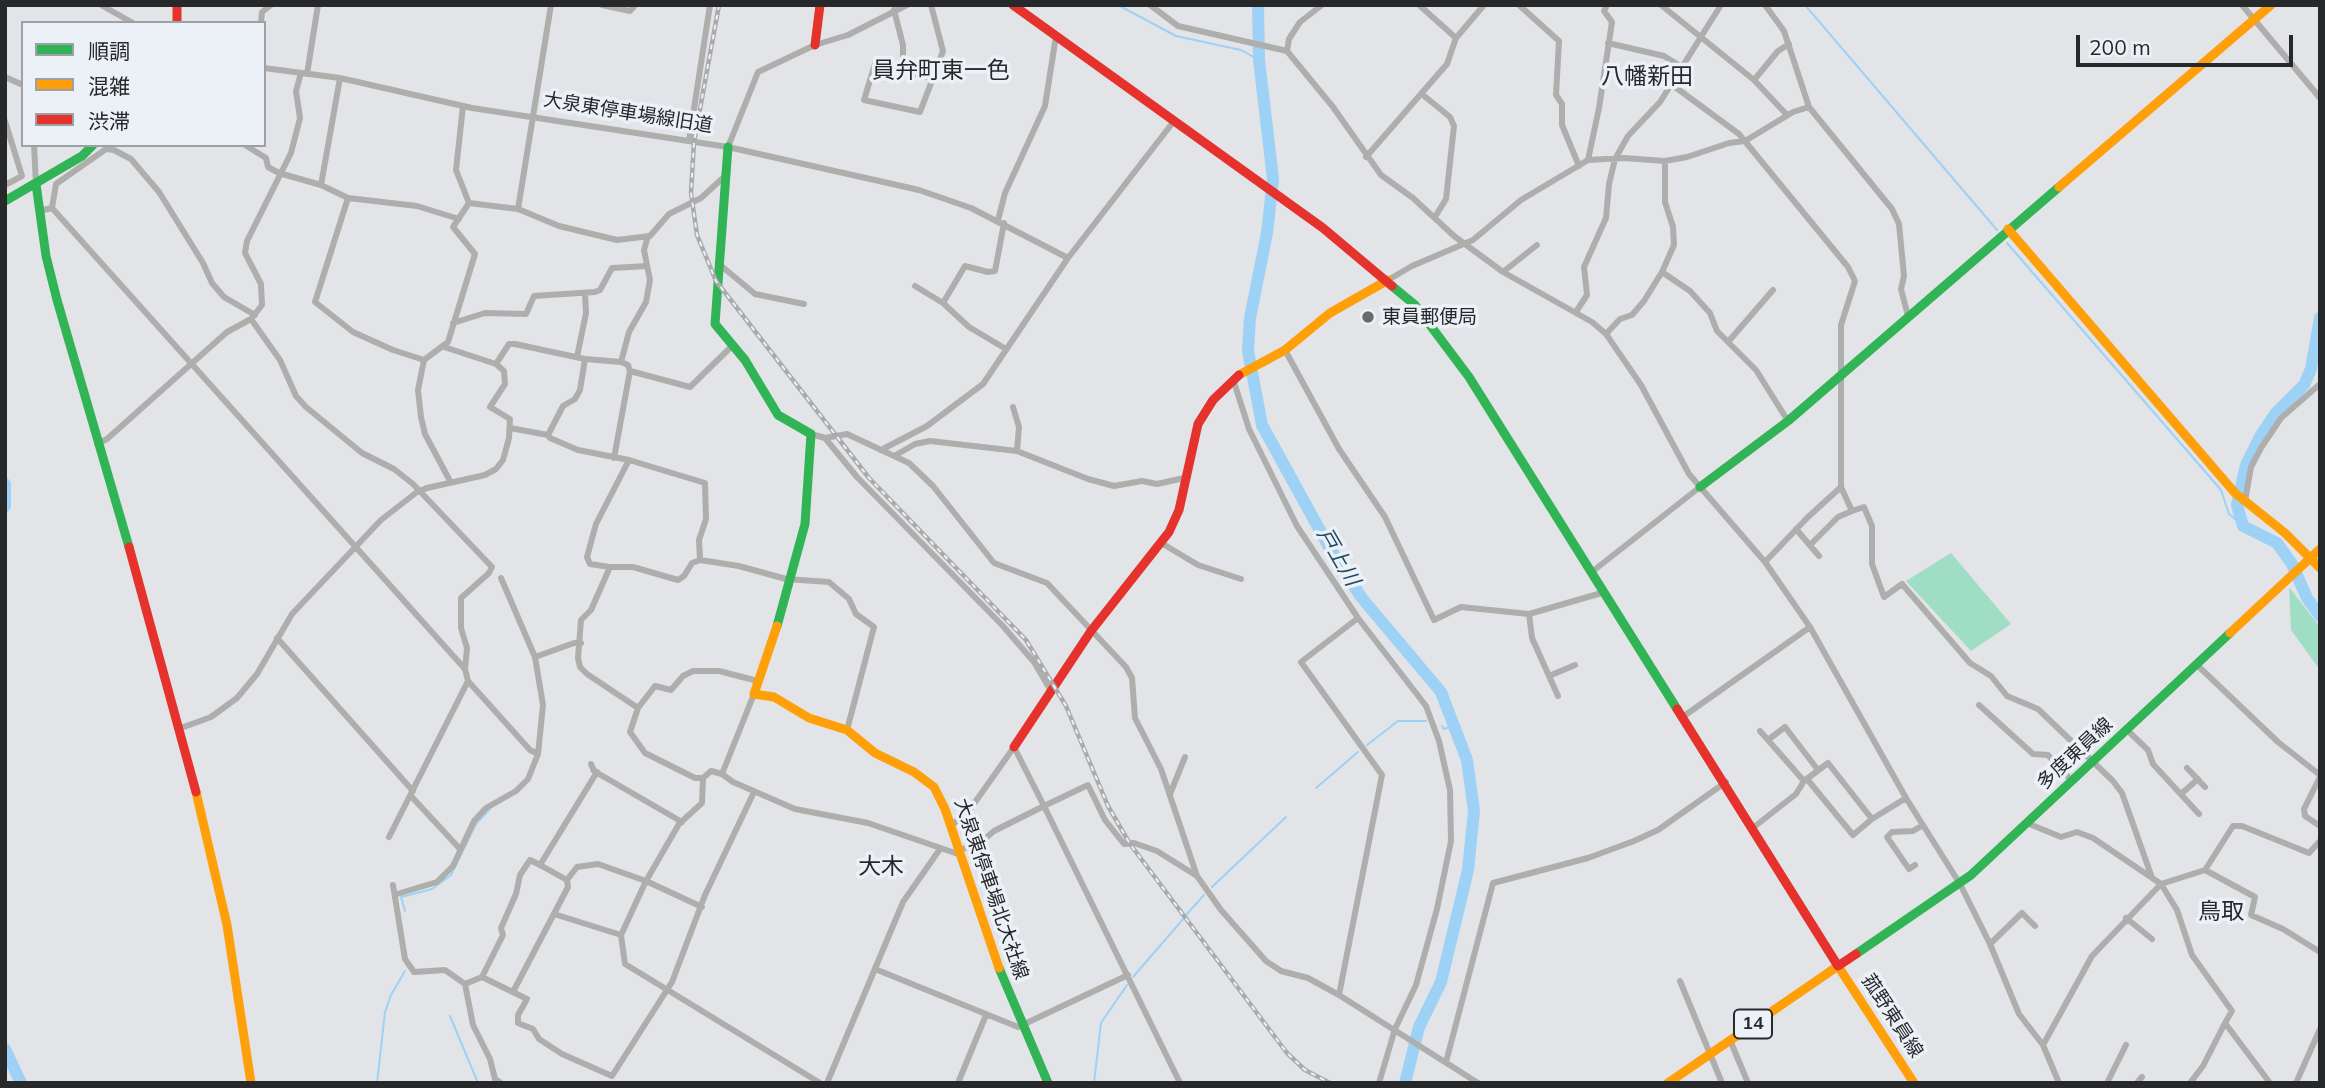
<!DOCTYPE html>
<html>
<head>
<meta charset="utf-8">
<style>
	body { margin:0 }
	#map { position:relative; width:2325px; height:1088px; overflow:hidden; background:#e2e4e7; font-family:Mulish,"Noto Sans JP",sans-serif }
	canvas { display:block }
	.frame { position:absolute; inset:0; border:7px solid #26282a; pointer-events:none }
	.legend { position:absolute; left:21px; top:21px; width:245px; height:126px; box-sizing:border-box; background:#ecf1f7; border:2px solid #9da1a5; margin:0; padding:9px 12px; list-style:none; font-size:21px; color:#26282a }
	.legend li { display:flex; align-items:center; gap:14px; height:35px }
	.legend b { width:35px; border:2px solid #9da1a5 }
	.scale { position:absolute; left:2076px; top:35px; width:217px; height:32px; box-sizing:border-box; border:4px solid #26282a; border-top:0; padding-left:9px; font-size:21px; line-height:24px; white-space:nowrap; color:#26282a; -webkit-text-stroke:5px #ecf1f7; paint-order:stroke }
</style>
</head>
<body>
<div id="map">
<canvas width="2325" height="1088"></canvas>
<div class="frame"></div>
<ul class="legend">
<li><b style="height:9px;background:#30b455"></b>順調</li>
<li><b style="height:9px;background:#ff9f0a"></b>混雑</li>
<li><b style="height:9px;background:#e5322d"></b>渋滞</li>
</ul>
<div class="scale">200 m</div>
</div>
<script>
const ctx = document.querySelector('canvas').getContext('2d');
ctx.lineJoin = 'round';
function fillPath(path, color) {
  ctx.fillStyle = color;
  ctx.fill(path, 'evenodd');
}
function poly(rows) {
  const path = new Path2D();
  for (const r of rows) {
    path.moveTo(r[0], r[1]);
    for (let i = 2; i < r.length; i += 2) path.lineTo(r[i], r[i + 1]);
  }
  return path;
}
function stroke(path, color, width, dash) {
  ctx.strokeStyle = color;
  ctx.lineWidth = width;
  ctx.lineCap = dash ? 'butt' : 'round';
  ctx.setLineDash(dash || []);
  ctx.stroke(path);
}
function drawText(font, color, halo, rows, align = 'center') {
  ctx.font = font + ' Mulish,"Noto Sans JP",sans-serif';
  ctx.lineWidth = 7;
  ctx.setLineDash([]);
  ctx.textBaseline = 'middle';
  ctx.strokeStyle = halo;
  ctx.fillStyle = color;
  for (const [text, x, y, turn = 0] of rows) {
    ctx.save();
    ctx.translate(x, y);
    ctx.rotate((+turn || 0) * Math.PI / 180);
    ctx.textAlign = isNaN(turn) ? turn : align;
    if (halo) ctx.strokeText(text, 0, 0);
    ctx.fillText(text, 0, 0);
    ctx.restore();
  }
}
const green = poly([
	[1951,553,2011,624,1971,651,1906,581],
	[2289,587,2320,627,2320,670,2291,630]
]);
const stream = poly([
	[1118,5,1176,36,1241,50,1259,60],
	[1805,5,1997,230],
	[2007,243,2221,490,2229,514,2243,526],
	[1442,726,1444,729,1456,725],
	[1367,745,1398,721,1426,721],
	[1316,788,1358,752],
	[1212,887,1286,817],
	[405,911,401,897,432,889,451,875,476,824,490,809],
	[1186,915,1204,895],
	[1133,977,1184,918],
	[450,1016,478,1083],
	[377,1083,385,1012,391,995,405,971],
	[1094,1083,1101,1023,1127,985]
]);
const river = poly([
	[1258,5,1259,60,1273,179,1267,233,1250,318,1248,351,1262,425,1329,547,1361,597,1441,692,1467,760,1474,811,1468,870,1441,982,1419,1027,1405,1083],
	[2320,318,2311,369,2304,385,2275,414,2261,435,2246,465,2237,505,2243,526,2277,543,2292,564,2307,598,2320,616],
	[5,484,5,506],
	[5,1049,21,1083]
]);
const street = poly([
	[101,5,133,23],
	[602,5,630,11,635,5],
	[931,5,943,51,933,78,920,112,864,100,875,64,933,78],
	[1150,5,1178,26,1287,51,1333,107,1381,175,1413,198,1454,236,1503,272,1592,322,1606,334,1641,385,1689,474,1765,562,1810,627,1906,798,1960,884,1990,944,2019,1014,2043,1045,2059,1083],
	[1419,5,1456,38],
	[1519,5,1559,41,1556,95,1562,104,1562,125,1579,166],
	[1661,5,1754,80,1787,115],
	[1765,5,1784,31,1809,107,1892,209,1899,224,1904,276,1901,289,1908,316],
	[2242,5,2320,98],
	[894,10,903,45,903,71],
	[261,23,262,12,271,5],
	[1608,43,1664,56,1682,67],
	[1287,51,1289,39,1300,22,1322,5],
	[264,68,340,78,472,108,728,147,919,190,971,208,1068,258],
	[307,74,318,5],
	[5,77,23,85],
	[1754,80,1778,51,1789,44],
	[1671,84,1739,134,1848,267,1855,281,1841,325,1841,487,1852,511,1864,507,1872,526,1872,564,1884,597,1902,584,1970,663,1991,676,2007,696,2038,709,2113,781,2122,793,2151,875],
	[1423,95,1450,117,1454,126,1446,199,1435,217],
	[463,106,456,170,469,203],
	[5,121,22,176,5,185],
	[689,141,710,5],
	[34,145,36,184],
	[245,145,266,158,268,167,279,173,321,185,348,198,417,206,459,219],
	[728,147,758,72,815,45,848,35,907,5],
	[1366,157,1447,64,1456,38,1484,5],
	[1588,160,1599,108,1612,22,1604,11,1607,5],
	[321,185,340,78],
	[348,198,315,302,353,332,393,350,424,360,448,342,475,254,453,227,469,203],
	[469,203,518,209,559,226,617,240,650,236,669,214,701,198,725,176],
	[52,208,465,669],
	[518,209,551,5],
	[39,211,52,208,56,184,106,149,114,150,131,159,159,192,203,263,212,283,224,297,255,315],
	[998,220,1005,193,1045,106,1056,36],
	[1004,223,995,271,988,272,965,266,943,303,969,327,1006,349],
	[719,264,755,294,804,304],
	[1503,272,1537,245],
	[1662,272,1690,291,1710,313,1717,331,1756,370,1788,421],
	[1388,280,1412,266,1473,240,1521,200,1588,160,1624,158,1665,161,1687,157,1729,143,1745,141,1793,112,1809,107],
	[915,286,943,303],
	[1576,312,1587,295,1584,267,1606,218,1609,184,1615,159,1628,136,1660,102,1721,5],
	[251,319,280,360,296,396,306,407,362,453,394,469,413,484,492,567,489,573,461,598,461,628,467,648,465,669,468,681,530,750,538,754],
	[453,323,485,313,526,314,534,296,595,292,600,290,612,268,647,266],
	[1606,334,1620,319,1632,315,1644,301,1662,272,1674,245,1673,227,1665,202,1665,161],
	[1728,342,1773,290],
	[1285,350,1339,449,1385,517,1434,620,1461,607,1529,614,1605,592],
	[577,357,586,313,585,293],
	[424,360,418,390,421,417,425,434,450,481],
	[496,364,509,344,515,344,585,359,621,362,629,332,646,302,650,280,644,250,648,236],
	[630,371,690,387,732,346],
	[1233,379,1249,429,1297,526,1358,618,1426,706,1439,741,1450,790,1451,841,1437,909,1416,985,1395,1029,1379,1083],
	[1013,407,1019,427,1017,451],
	[510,428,548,435,563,406,575,399,580,390,585,359],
	[811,434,825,438,857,477,1002,625,1034,662,1051,691],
	[548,435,550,438,578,450,629,460],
	[825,438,847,434,909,463,933,486,994,563,1047,583,1126,667,1132,678,1135,718,1161,769,1197,876,1221,910,1266,961,1281,971,1308,978,1339,995,1478,1083],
	[97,444,107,439,227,332,251,319,262,305,261,284,245,253,247,241,291,153,300,118,296,91,301,73],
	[881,450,927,426,983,384,1068,258,1174,121],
	[896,455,915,444,930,441,1017,451,1088,479,1114,486,1142,481,1157,484,1184,478],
	[614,458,630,371,628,365,621,362],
	[427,488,485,475,496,469,503,460,509,438,510,419,490,407,505,384,504,371,496,364,444,347],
	[2245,501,2251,467,2261,448,2281,418,2320,384],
	[1796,529,1819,556],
	[1163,544,1198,565,1241,579],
	[1810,545,1838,517,1852,511],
	[700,560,699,540,706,519,705,483,629,460,596,524,587,557,590,564,610,567,591,610,581,620,578,658,580,667,587,674,638,708,630,732,645,753,695,778,703,778,711,771,722,774,733,782,795,809,868,823,961,855],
	[1765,562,1808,517,1841,487],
	[610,567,633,567,678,580,684,576,692,563,700,560,739,566,786,579,829,582,849,599,856,614,874,627,847,730],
	[1593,571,1700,487],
	[1529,614,1532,638,1558,696],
	[277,638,413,791],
	[535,657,574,643,581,643],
	[2196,664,2278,742,2320,775],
	[1549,676,1575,665],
	[1979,705,2033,754,2048,755,2072,781],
	[638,708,655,686,671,690,683,676,693,671,719,671,758,681],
	[1684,716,1810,627],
	[181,728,211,717,237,698,257,674,292,614,381,520,417,492],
	[2127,730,2148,750,2153,764,2199,814],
	[1760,731,1804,781],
	[1768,740,1785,727,1818,770],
	[591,764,594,771,682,822],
	[2187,768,2205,787],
	[722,774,754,694],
	[2320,777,2304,809,2305,816,2320,826],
	[1807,779,1853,835,1872,819],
	[1170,794,1185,757],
	[2181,794,2198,779],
	[411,796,460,849],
	[2027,823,2061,837,2077,832,2093,838,2161,884,2177,910,2192,955,2232,1011,2225,1023,2270,1083],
	[951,826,971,808,1014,747],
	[1754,827,1796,794,1804,781,1828,763,1872,819,1906,798],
	[389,837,468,681],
	[959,850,980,843,994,831,1044,806,1014,747],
	[1915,865,1909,869,1887,837,1892,832,1913,831,1923,825],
	[2205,870,2255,897,2251,915,2283,929,2320,952],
	[567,880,540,865,597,772],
	[393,885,405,959,414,972,445,970,465,984,473,1025,490,1059,495,1079,501,1083],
	[397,894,437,882,453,866,474,821,486,808,516,791,528,779,538,754,543,705,535,657,501,578],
	[554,914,621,935,625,964,820,1083],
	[2126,918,2152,939],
	[621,935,646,881,679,824,702,803,703,778],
	[1990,944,2022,913,2035,926],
	[875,969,1018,1027,1128,975],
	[482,977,527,999,518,1015,518,1023,533,1029,539,1039,562,1054,612,1076,672,982,705,895,754,792],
	[1680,981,1722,1083],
	[465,984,482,977,503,935,501,928,516,894,520,875,530,860,540,865],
	[513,992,568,887,567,880,577,867,598,864,646,881,702,907],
	[1339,995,1382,775,1301,662,1358,618],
	[1730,1040,1748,1083],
	[2043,1045,2092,956,2161,884,2205,870,2233,826,2242,826,2309,853,2320,841],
	[1446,1062,1493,883,1588,858,1634,841,1658,830,1726,782],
	[827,1083,903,902,940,849],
	[958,1083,986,1015],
	[1180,1083,1044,806,1088,785,1105,820,1124,844,1134,843,1157,851,1197,876],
	[2107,1083,2126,1045],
	[2137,1083,2142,1077],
	[2190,1083,2203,1066,2225,1023],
	[2296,1083,2320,1029]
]);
const fast = poly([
	[728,147,715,324,745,360,778,415,811,434,805,524,777,626],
	[36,184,46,256,57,300,129,547],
	[5,201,82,156,93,145],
	[1392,286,1415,305,1469,377,1677,709],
	[1700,487,1788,421,2059,187],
	[1856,954,1971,875,2230,633],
	[999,968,1048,1083]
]);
const slow = poly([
	[2059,187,2271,5],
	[2008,229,2235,493,2285,533,2320,568],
	[1239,375,1285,350,1330,313,1388,280],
	[777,626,754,694,774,697,809,718,847,730,875,753,914,772,934,787,945,809,999,968],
	[2230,633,2320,549],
	[196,792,227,925,251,1083],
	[1668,1083,1838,966,1914,1083]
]);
const jam = poly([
	[177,5,177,23],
	[1013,5,1323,228,1392,286],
	[815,45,820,5],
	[129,547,196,792],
	[1677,709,1838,966,1856,954],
	[1014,747,1091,631,1169,532,1179,510,1198,424,1213,400,1239,375]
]);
const rail = poly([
	[719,5,694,142,691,193,697,235,716,281,869,478,1026,640,1066,706,1108,806,1130,844,1287,1053,1305,1070,1330,1083]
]);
const streetBridge = poly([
	[417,492,427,488]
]);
const markers = [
	[1368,317,7,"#686a6c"]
];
const shields = [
	[1753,1024,38]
];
const shieldNames = [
	["14",1753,1024]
];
const streetNames = [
	["大泉東停車場線旧道",628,113,9],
	["多度東員線",2075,754,-43],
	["大泉東停車場北大社線",991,889,71],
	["菰野東員線",1892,1016,57]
];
const poiNames = [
	["東員郵便局",1382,317]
];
const waterNames = [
	["戸上川",1338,557,60]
];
const quarterNames = [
	["員弁町東一色",941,71],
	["八幡新田",1647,77],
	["大木",881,867],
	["鳥取",2221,912]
];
fillPath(green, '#9fdec5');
stroke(stream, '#9dd2f6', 2);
stroke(river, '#9dd2f6', 12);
stroke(street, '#aeaead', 6);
stroke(fast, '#30b455', 9);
stroke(slow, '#ff9f0a', 9);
stroke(jam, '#e5322d', 9);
stroke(rail, '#aaaaac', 4.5);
stroke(rail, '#ecf1f7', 2, [5]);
stroke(streetBridge, '#aeaead', 6);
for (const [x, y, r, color] of markers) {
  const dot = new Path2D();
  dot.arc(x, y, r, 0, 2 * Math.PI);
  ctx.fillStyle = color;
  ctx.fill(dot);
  stroke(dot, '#ecf1f7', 2.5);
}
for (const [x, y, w] of shields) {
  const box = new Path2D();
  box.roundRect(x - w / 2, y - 14.5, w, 29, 5);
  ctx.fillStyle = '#ecf1f7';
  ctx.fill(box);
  stroke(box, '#26282a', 2);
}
drawText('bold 18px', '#26282a', null, shieldNames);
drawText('19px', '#26282a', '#ecf1f7', streetNames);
drawText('19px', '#26282a', '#ecf1f7', poiNames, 'left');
drawText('italic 21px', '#224b65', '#ecf1f7', waterNames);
drawText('23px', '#26282a', '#ecf1f7', quarterNames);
</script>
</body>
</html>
